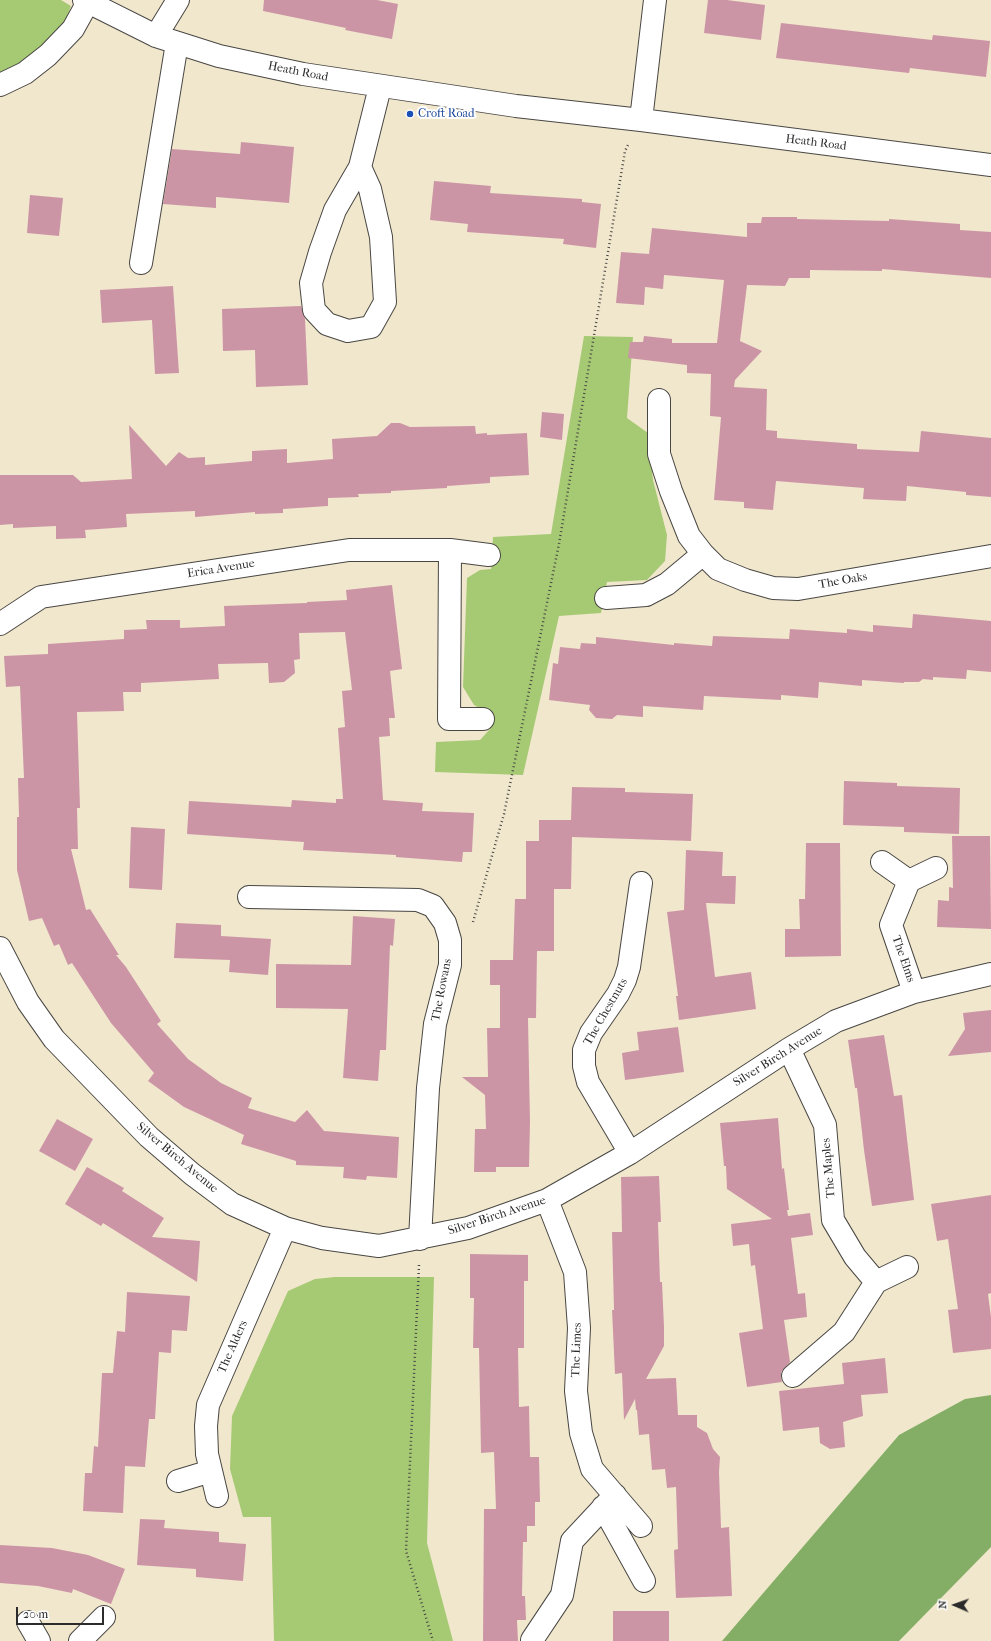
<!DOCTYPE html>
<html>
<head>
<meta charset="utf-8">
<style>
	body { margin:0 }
	#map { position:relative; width:991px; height:1641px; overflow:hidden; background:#f1e7cd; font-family:"IM FELL French Canon",serif }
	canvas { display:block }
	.north { position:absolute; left:935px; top:1585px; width:40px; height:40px; -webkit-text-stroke:3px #fff; paint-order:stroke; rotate:272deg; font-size:11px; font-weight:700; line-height:16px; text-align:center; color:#2b2b2b }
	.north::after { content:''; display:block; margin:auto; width:14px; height:18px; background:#2b2b2b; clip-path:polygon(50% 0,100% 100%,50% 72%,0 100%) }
	.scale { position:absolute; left:16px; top:1607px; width:88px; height:18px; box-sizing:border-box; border:2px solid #2b2b2b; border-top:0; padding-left:5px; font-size:12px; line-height:14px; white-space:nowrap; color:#2b2b2b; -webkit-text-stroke:3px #fff; paint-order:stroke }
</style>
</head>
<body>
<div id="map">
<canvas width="991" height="1641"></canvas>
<div class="north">N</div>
<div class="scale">20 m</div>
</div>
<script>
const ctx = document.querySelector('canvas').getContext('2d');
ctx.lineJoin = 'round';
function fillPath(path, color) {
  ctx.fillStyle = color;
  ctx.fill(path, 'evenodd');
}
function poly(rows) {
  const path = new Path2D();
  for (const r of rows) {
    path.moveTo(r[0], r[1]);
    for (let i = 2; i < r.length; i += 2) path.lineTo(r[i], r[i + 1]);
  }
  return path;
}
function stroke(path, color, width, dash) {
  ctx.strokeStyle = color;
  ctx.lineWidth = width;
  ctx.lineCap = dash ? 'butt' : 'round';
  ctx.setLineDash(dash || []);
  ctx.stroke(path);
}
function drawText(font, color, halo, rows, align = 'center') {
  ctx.font = font + ' "IM FELL French Canon",serif';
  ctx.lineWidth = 4;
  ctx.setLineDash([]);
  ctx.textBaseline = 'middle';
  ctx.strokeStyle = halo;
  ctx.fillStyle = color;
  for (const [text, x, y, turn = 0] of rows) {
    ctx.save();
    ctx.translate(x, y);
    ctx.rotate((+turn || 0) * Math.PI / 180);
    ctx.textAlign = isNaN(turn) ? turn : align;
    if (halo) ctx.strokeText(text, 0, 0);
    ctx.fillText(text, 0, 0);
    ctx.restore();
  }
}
const green = poly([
	[0,0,61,0,71,6,64,24,43,48,0,77],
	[584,336,633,337,627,418,648,433,653,480,667,535,665,561,647,580,607,582,601,613,559,616,523,775,435,772,436,742,480,740,490,729,490,714,474,705,463,687,467,578,480,570,491,569,493,537,551,534],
	[335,1277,434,1277,427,1543,453,1641,274,1641,271,1517,243,1517,230,1469,232,1416,288,1291,315,1279]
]);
const forest = poly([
	[991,1395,991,1547,899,1641,722,1641,899,1435,965,1399]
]);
const building = poly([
	[264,0,377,0,398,4,392,39,345,30,346,28,263,11],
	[708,0,727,0,765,5,761,40,704,33],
	[781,23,932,40,933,35,990,41,986,77,910,68,909,73,776,58],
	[241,142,294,147,289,203,216,197,216,208,163,204,172,149,240,154],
	[434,181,491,186,490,193,582,199,582,202,601,204,596,248,563,244,564,239,467,232,468,224,430,220],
	[30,195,63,198,59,236,27,233],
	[762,217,797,217,797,219,889,221,889,219,960,224,960,230,991,232,991,278,882,269,882,271,810,270,810,278,789,278,785,286,747,285,740,341,762,351,735,380,734,387,767,389,766,430,777,431,777,438,857,444,857,449,919,452,921,431,991,438,991,497,966,495,966,492,907,486,906,501,863,499,864,488,776,481,773,510,744,508,744,502,714,500,721,417,710,416,711,374,687,373,687,365,628,358,630,342,643,342,644,336,672,339,672,343,717,343,724,280,664,275,663,289,645,287,644,305,616,303,621,252,649,254,652,228,747,237,747,223,761,223],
	[173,286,179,373,155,374,152,320,102,323,100,290],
	[301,306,305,319,308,385,256,387,255,350,223,351,222,309],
	[542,412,564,414,562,440,540,437],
	[391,423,400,423,410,427,475,426,476,434,487,433,487,435,527,433,529,475,490,477,490,483,447,486,447,488,391,491,391,493,358,494,359,497,328,498,328,506,283,509,283,513,255,514,255,512,195,517,195,511,126,514,127,527,85,530,86,538,56,539,56,526,13,528,13,524,0,525,0,475,73,475,81,482,132,479,129,425,166,466,179,452,188,458,205,457,205,465,252,461,252,451,287,449,287,463,333,459,332,439,377,436],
	[392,585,402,669,390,671,395,718,389,718,390,736,379,737,383,800,423,803,422,811,474,813,472,852,463,852,462,862,396,857,396,855,303,850,304,842,187,834,189,801,291,807,292,800,336,803,336,799,343,799,338,728,345,727,342,691,352,690,345,632,299,633,300,659,294,660,295,673,284,682,269,683,268,663,218,664,219,679,141,683,141,692,123,692,124,711,77,712,80,808,77,808,78,849,71,849,86,910,90,909,119,955,116,955,126,967,161,1021,157,1024,188,1059,221,1083,252,1098,248,1108,295,1122,307,1110,324,1131,399,1137,397,1178,367,1176,366,1180,343,1178,344,1167,296,1165,296,1161,241,1144,244,1135,184,1107,148,1081,154,1073,111,1023,72,963,68,965,59,944,54,946,42,918,29,921,17,870,17,817,19,817,18,778,24,778,20,686,6,687,4,656,48,654,48,644,124,639,124,630,147,629,146,620,180,620,180,628,225,626,224,606,307,603,307,602,347,600,346,590],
	[913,614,991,621,991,672,967,670,966,679,933,677,933,680,923,679,919,682,904,682,904,683,862,680,862,686,819,682,818,698,781,695,781,700,704,696,703,710,643,706,643,717,617,715,612,719,596,718,589,710,590,705,549,700,553,663,558,664,560,647,580,649,581,643,596,644,596,637,674,645,674,643,712,646,713,636,789,639,790,629,847,633,847,629,873,632,873,625,912,628],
	[844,781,897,783,897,786,960,788,959,834,904,832,904,827,843,825],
	[572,787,625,788,625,792,693,794,691,841,572,837,571,889,554,889,554,951,537,951,536,1018,528,1018,530,1122,529,1167,496,1167,496,1172,474,1172,475,1129,486,1129,485,1095,462,1077,488,1077,487,1028,500,1028,500,985,490,985,490,960,513,960,515,899,526,899,526,841,539,841,539,820,571,820],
	[131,827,165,829,162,890,129,888],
	[952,836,990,836,991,929,937,927,938,900,949,901,949,887,953,888],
	[806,843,840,843,841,956,785,957,785,929,800,929,799,899,805,899],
	[686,850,723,852,722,876,736,876,735,904,706,903,715,977,751,972,756,1009,679,1020,676,996,678,996,667,912,684,910],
	[353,916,395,919,393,946,390,945,386,1050,380,1050,378,1081,343,1078,348,1009,276,1008,276,964,351,965],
	[176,923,221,925,221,936,271,939,268,975,229,972,230,960,174,958],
	[991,1010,991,1052,948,1056,965,1029,963,1013],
	[678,1027,684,1072,625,1080,622,1053,639,1050,637,1032],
	[884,1035,894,1096,902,1095,914,1200,872,1206,864,1150,857,1088,855,1088,848,1040],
	[778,1118,782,1169,784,1168,789,1210,787,1210,788,1216,810,1213,813,1235,791,1238,798,1294,805,1293,807,1317,784,1320,790,1362,781,1372,781,1378,782,1382,747,1387,739,1333,763,1329,755,1265,751,1266,749,1244,733,1246,731,1224,772,1219,727,1189,726,1166,724,1166,720,1123],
	[57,1119,93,1139,75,1171,39,1151],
	[87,1167,124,1188,122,1191,164,1218,152,1237,200,1241,197,1282,103,1223,101,1226,65,1204],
	[659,1176,661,1222,658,1222,660,1282,662,1282,664,1327,664,1346,646,1379,676,1378,678,1415,697,1415,697,1427,707,1433,713,1449,720,1457,719,1472,721,1528,729,1527,732,1596,676,1598,674,1550,678,1549,676,1487,667,1488,665,1469,652,1470,649,1434,639,1435,637,1410,636,1410,635,1399,624,1420,622,1373,615,1374,612,1310,614,1310,612,1232,622,1232,621,1177],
	[991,1195,991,1293,988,1294,991,1317,991,1349,953,1353,948,1310,958,1309,948,1239,937,1241,931,1204],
	[470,1254,528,1255,528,1281,524,1281,524,1348,518,1348,519,1407,529,1406,530,1457,539,1457,540,1502,535,1502,535,1526,527,1526,527,1542,523,1542,522,1596,525,1596,526,1620,517,1620,518,1641,483,1641,484,1509,496,1509,494,1452,481,1453,479,1348,473,1348,474,1298,470,1298],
	[127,1292,190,1296,187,1331,172,1330,171,1353,159,1352,155,1419,149,1419,145,1467,125,1466,123,1513,83,1511,85,1473,92,1473,94,1446,98,1447,102,1373,113,1373,117,1331,125,1332],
	[885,1358,888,1393,861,1395,863,1416,843,1422,845,1447,830,1449,820,1443,819,1427,783,1431,779,1391,844,1384,842,1363],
	[140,1519,165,1520,164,1528,219,1532,219,1542,246,1544,243,1581,196,1577,196,1569,137,1565],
	[0,1545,52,1548,88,1555,125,1569,111,1604,73,1589,72,1593,38,1586,0,1583],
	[613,1611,669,1611,669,1641,613,1641]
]);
const path = poly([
	[473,922,504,814,559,544,625,151,628,145],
	[419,1265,406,1551,433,1641]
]);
const minor = poly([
	[84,0,156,36,219,56,303,74,516,106,641,120,991,165],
	[156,36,178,0],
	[0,85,25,73,48,55,73,29,88,2],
	[641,120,655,0],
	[360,167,335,210,320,252,311,283,314,310,327,324,348,331,371,327,385,302,381,237,370,189,360,167,380,87],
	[141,263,177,43],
	[659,400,659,454,671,491,689,536,703,554,718,569,745,580,773,588,798,589,991,556],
	[450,550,449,719,483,719],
	[606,598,646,595,667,584,703,554],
	[0,624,41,597,349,550,450,550,489,555],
	[882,862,909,881,936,868],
	[909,881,891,925,914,992],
	[249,897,418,900,433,906,445,923,450,940,450,965,435,1024,428,1088,420,1239],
	[0,948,28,1002,54,1039,149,1137,192,1174,232,1204,285,1228,322,1238,379,1246,468,1228,547,1200,630,1153,789,1049,836,1021,914,992,991,974],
	[789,1049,825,1125,833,1220,855,1257,876,1282],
	[630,1153,588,1082,584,1066,584,1050,591,1033,618,994,625,980,629,967,641,883],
	[547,1200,575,1272,579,1328,576,1391,581,1433,592,1469,641,1526],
	[793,1376,844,1332,876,1282,907,1267],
	[178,1481,211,1471],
	[217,1496,207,1454,206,1426,208,1405,285,1228],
	[603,1507,644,1581],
	[28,1622,39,1641],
	[532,1640,562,1595,572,1541,615,1495],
	[80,1641,104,1617]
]);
const markers = [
	[410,114,4,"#1a4fb4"]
];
const streetNames = [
	["Heath Road",298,72,11],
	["Heath Road",816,143,7],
	["Erica Avenue",221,569,-9],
	["The Oaks",843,581,-10],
	["The Elms",903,959,71],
	["The Rowans",442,990,-79],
	["The Chestnuts",606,1012,-60],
	["Silver Birch Avenue",778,1057,-32],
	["Silver Birch Avenue",177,1158,40],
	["The Maples",829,1168,-95],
	["Silver Birch Avenue",497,1216,-18],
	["The Alders",233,1347,-66],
	["The Limes",577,1350,-88]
];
const transitNames = [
	["Croft Road",418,114]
];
fillPath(green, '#a6ca74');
fillPath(forest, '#84ae66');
fillPath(building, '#cc95a6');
stroke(minor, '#494743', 24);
stroke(path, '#494743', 2.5, [1, 3]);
stroke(minor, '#fff', 22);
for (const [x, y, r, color] of markers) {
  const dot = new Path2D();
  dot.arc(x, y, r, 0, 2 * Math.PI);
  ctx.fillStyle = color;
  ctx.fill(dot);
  stroke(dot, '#fff', 1.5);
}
drawText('12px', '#2b2b2b', '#fff', streetNames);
drawText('12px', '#164399', '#fff', transitNames, 'left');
</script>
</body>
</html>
